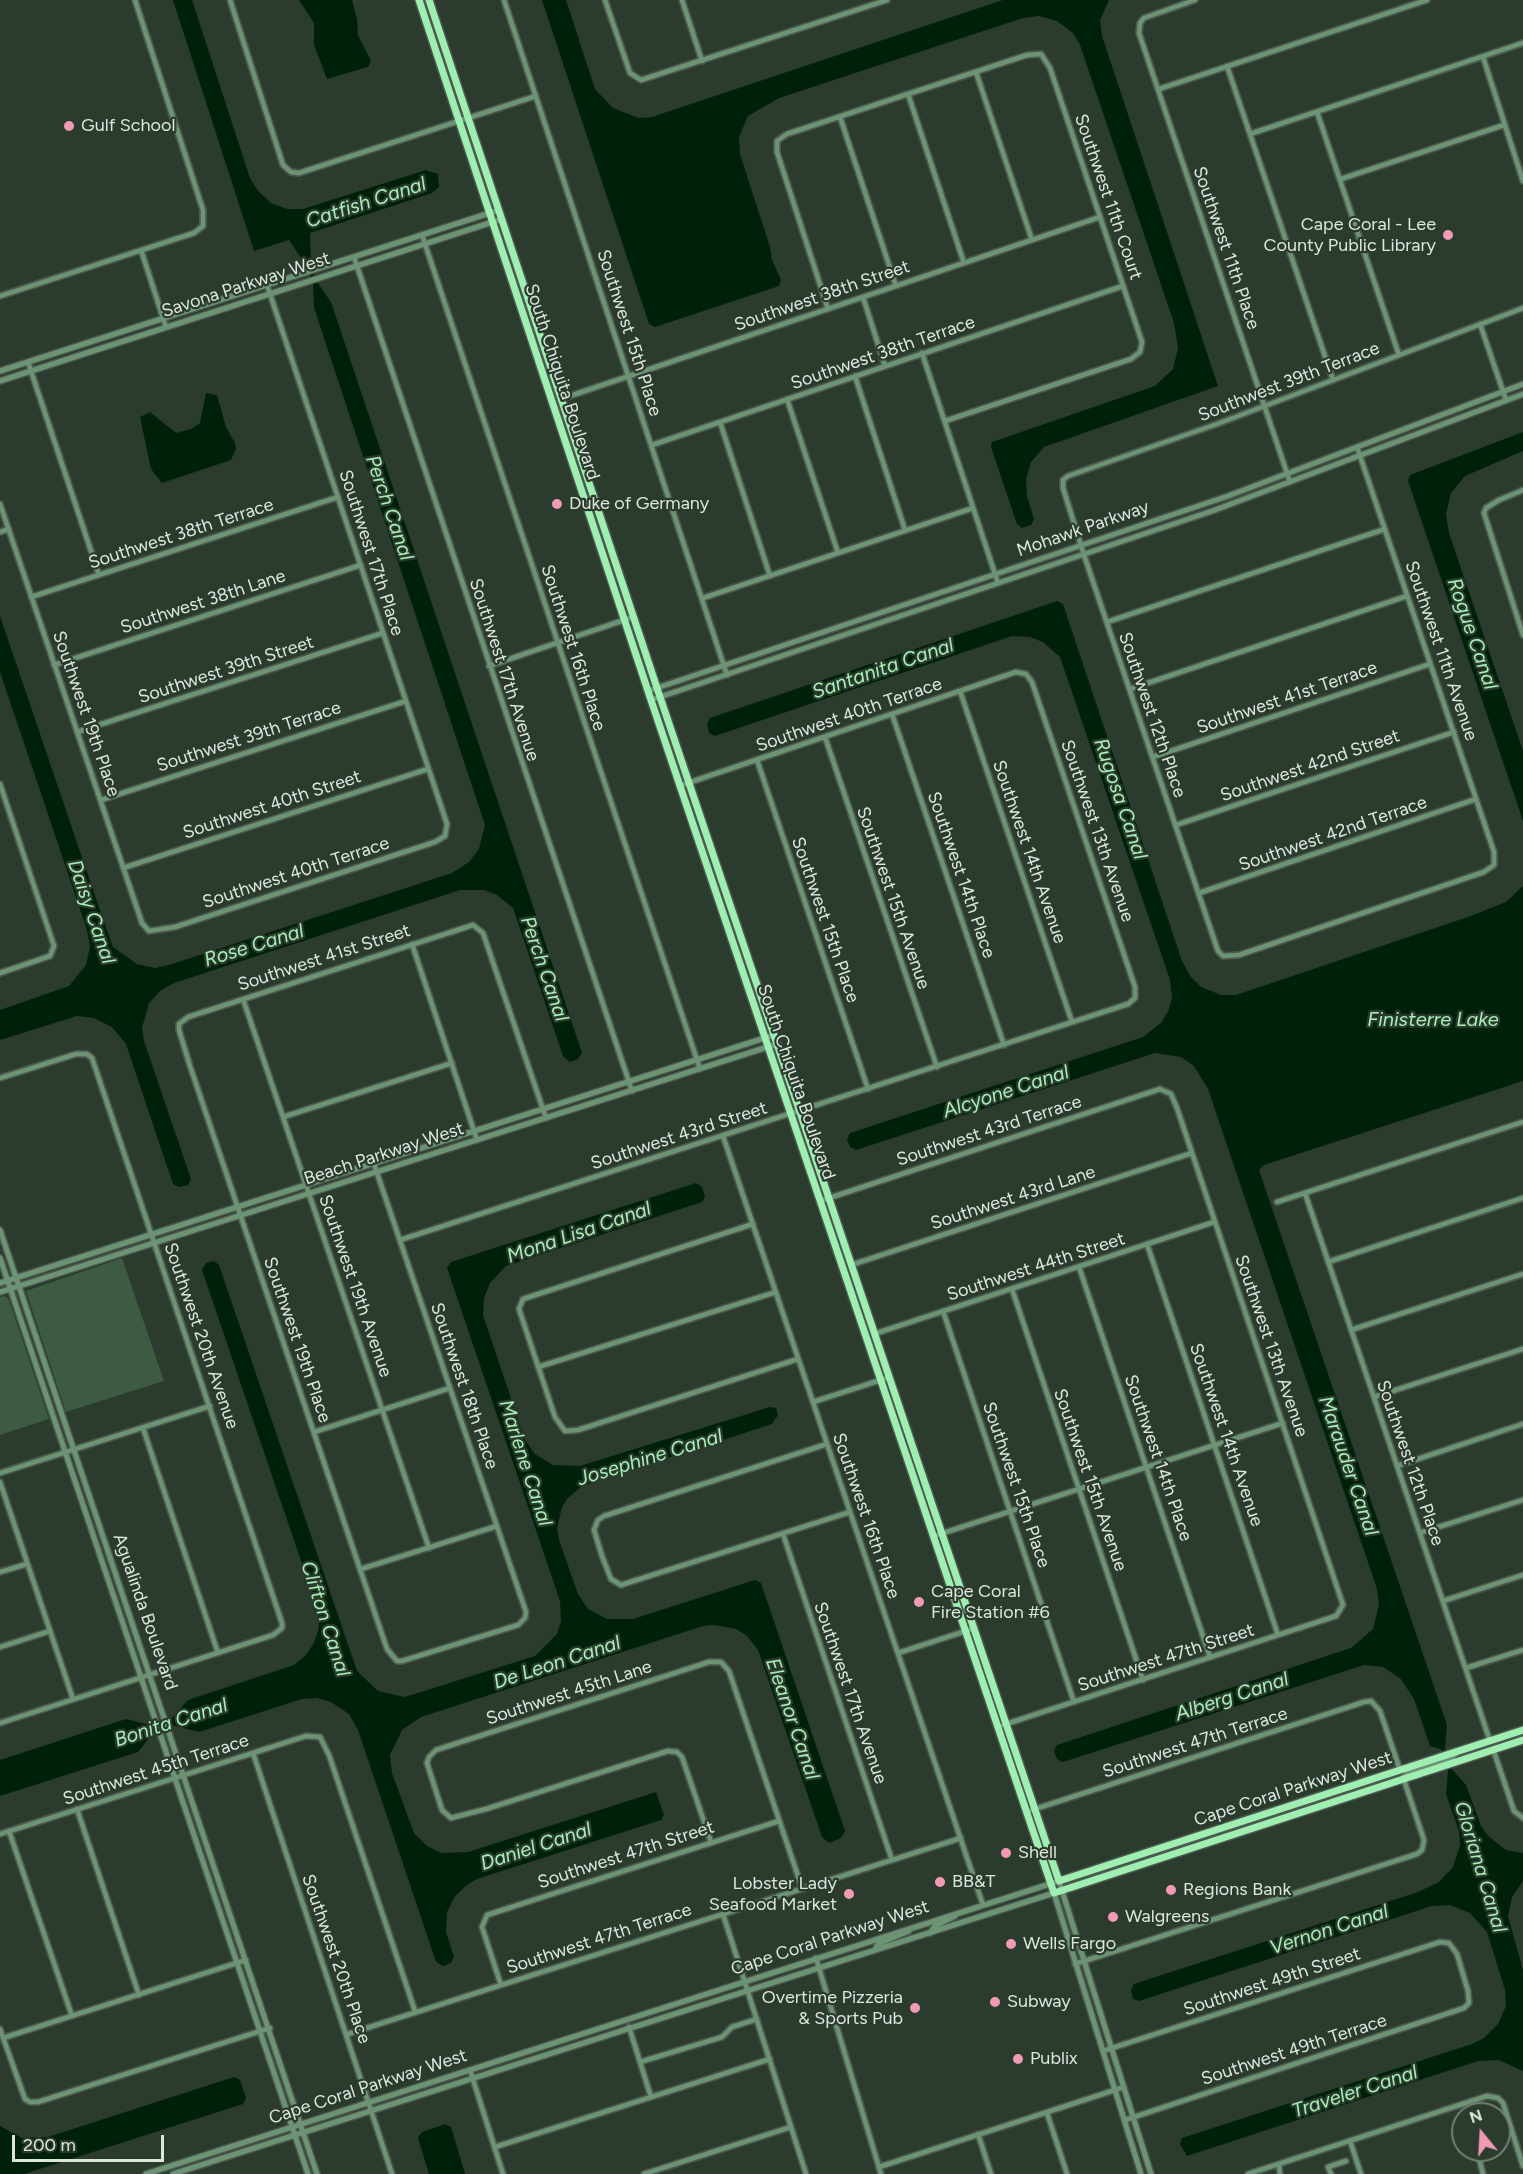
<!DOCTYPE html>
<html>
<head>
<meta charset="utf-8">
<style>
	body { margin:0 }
	#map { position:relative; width:1523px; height:2174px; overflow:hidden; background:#2b3b2e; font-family:Figtree,sans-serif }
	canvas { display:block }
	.north { position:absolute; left:1451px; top:2102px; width:60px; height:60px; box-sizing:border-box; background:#2b3b2e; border:2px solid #727f74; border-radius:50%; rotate:342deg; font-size:16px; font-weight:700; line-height:24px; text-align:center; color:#dce6dd }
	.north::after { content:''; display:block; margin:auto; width:21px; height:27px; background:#f19ab4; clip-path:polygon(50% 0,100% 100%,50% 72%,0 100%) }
	.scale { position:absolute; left:12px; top:2135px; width:152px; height:27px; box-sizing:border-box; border:3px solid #dce6dd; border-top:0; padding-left:8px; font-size:18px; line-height:21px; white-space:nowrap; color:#dce6dd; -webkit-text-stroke:4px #2b3b2e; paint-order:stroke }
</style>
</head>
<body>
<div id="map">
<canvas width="1523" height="2174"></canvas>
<div class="north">N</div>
<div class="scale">200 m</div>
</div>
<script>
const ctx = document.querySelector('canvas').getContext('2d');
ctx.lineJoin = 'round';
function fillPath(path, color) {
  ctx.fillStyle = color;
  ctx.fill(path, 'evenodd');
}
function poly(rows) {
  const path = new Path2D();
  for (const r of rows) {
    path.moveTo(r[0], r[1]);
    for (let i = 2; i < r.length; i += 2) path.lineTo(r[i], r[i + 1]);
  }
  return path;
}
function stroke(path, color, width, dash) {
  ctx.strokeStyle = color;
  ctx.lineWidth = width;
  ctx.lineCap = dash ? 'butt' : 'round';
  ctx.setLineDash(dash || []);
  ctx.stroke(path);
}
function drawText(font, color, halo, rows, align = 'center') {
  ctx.font = font + ' Figtree,sans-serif';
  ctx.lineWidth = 4.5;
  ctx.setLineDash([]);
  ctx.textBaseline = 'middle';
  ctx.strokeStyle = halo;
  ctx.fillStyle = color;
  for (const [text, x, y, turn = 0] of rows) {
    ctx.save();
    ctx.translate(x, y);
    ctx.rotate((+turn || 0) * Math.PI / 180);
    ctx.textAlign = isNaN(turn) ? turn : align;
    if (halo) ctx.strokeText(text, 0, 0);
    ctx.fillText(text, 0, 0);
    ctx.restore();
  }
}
const green = poly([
	[122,1258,164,1381,66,1412,26,1291],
	[5,1296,9,1300,49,1419,0,1435,0,1297]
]);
const water = poly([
	[173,0,192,0,250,178,258,191,271,203,287,209,303,209,426,170,438,174,439,187,432,193,310,233,311,266,317,282,331,302,582,1053,578,1059,570,1062,563,1056,513,908,497,895,484,890,460,890,174,983,160,991,149,1003,142,1028,144,1041,191,1179,188,1185,179,1187,173,1184,126,1044,112,1027,94,1018,77,1016,0,1040,0,1010,69,986,86,965,90,947,87,930,0,672,0,616,105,925,113,947,137,964,155,968,169,965,452,873,469,862,479,849,485,825,321,329,314,307,313,284,307,267,289,240,254,251],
	[299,0,352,0,357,19,358,35,371,61,368,67,327,79,314,45,314,23],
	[542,0,566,0,595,89,613,108,639,118,652,117,1003,0,1109,0,1100,20,1102,36,1218,386,1044,447,1031,462,1026,479,1027,496,1034,519,1031,525,1022,528,1017,524,991,447,992,442,1155,386,1173,369,1178,348,1174,323,1080,45,1073,33,1057,21,1039,16,1023,18,779,98,748,116,739,137,740,154,770,247,772,260,781,280,779,286,655,327,649,324],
	[206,393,217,395,226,427,235,443,236,449,231,460,162,483,151,469,140,417,150,412,176,433,191,429,200,423],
	[1523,432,1523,451,1465,476,1451,493,1446,514,1449,533,1523,751,1523,821,1408,481,1410,475],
	[1057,601,1063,604,1182,961,1191,977,1201,987,1221,995,1236,995,1468,917,1506,902,1523,886,1523,1081,1264,1165,1259,1170,1447,1725,1445,1748,1452,1769,1466,1785,1481,1826,1488,1836,1506,1850,1523,1853,1523,1881,1512,1897,1508,1916,1523,1970,1523,2071,1499,2060,1478,2061,1187,2156,1180,2144,1182,2138,1472,2044,1484,2038,1498,2024,1506,2006,1505,1990,1487,1932,1470,1913,1450,1905,1432,1906,1139,2001,1133,1999,1131,1990,1134,1984,1418,1892,1439,1882,1453,1867,1460,1845,1459,1831,1446,1794,1448,1771,1441,1749,1430,1746,1414,1699,1401,1679,1383,1667,1364,1665,1063,1762,1057,1759,1054,1751,1057,1745,1351,1648,1373,1629,1379,1605,1377,1589,1208,1089,1194,1066,1181,1057,1155,1053,856,1150,850,1147,847,1139,850,1133,1143,1037,1162,1022,1169,1009,1172,998,1170,980,1060,657,1043,642,1030,637,1012,636,715,736,709,733,707,724,710,718],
	[696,1183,702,1187,705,1197,702,1202,506,1266,490,1283,484,1298,483,1315,525,1440,535,1454,553,1465,580,1466,770,1407,776,1408,778,1415,772,1424,582,1486,568,1498,562,1507,557,1528,559,1540,578,1594,588,1609,607,1619,633,1619,755,1580,761,1583,845,1831,841,1838,829,1843,822,1837,758,1650,747,1636,736,1629,714,1625,703,1626,421,1717,402,1730,390,1755,392,1773,414,1833,427,1846,441,1853,468,1852,656,1792,664,1815,661,1820,477,1879,467,1885,455,1896,447,1912,446,1932,454,1957,451,1963,443,1966,436,1962,358,1730,349,1714,331,1702,317,1698,302,1699,199,1732,172,1725,155,1731,138,1752,0,1796,0,1760,126,1719,153,1726,170,1720,188,1700,294,1665,305,1656,314,1643,319,1627,317,1608,202,1270,206,1263,214,1261,219,1265,357,1671,378,1691,405,1697,535,1656,557,1634,561,1621,560,1601,447,1268,451,1262],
	[234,2077,240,2080,246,2098,243,2104,24,2174,0,2174,0,2126,22,2138,48,2137],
	[445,2124,451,2127,465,2174,429,2174,418,2138,422,2132]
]);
const minor = poly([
	[230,0,283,165,291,172,299,173,536,96],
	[504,0,727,675],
	[605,0,630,73,641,80,887,0],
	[682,0,702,61],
	[1195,0,1144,18,1140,23,1139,33,1290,482],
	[1483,57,1523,181],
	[1227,66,1333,380],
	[976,72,1032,240],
	[1159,89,1427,0],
	[908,94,964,263],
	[1317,112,1399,355],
	[840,117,896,286],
	[1250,134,1523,43],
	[1341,179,1504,125],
	[422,235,700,1069],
	[141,250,166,327],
	[354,257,632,1091],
	[0,296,194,233,203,226,203,210,135,0],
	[863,297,885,366],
	[828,309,777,152,777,141,787,134,908,94,1027,55,1041,54,1050,68,1142,342,1140,352,1131,359,945,421],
	[1480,324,1506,400],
	[922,353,998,583],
	[28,362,99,575],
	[855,376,905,530],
	[561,399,1100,217],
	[787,399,838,553],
	[720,422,770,576],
	[652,445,1123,286],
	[1357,447,1494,852,1494,865,1484,872,1239,955,1223,956,1218,951,1085,558,1063,488,1063,480,1068,476,1217,424,1523,308],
	[1523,490,1499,500,1486,508,1484,513,1523,635],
	[0,504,142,923,149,931,175,927,435,842,445,836,447,824,267,285],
	[0,532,9,529],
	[31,597,338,497],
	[703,598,973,508],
	[1107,622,1385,529],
	[54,665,361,565],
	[489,666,633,617],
	[1130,689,1407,596],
	[960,691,1072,1022],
	[892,714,1004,1045],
	[77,732,383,633],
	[825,737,937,1067],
	[1153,757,1430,664],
	[757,760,868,1089],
	[0,784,54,946,50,956,0,973],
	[101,800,406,701],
	[1176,825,1454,732],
	[123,868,428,769],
	[1199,893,1476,799],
	[412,944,477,1140],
	[243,999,429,1548],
	[0,1078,76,1054,87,1054,92,1058,282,1623,282,1628,273,1635,0,1723],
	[283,1117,452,1063],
	[723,1136,983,1905],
	[374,1164,526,1612,525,1618,518,1625,402,1661,397,1661,387,1649,190,1066,179,1030,179,1024,188,1017,473,925,483,933,546,1118],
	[1305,1193,1490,1741],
	[820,1201,1160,1089,1171,1094,1177,1108,1343,1605,1336,1616,1003,1725],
	[1277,1202,1523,1122],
	[753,1224,523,1299,519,1309,555,1417,565,1431,578,1430,798,1359],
	[400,1240,1128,1004,1135,998,1135,987,1032,682,1026,674,1016,672,679,786],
	[1147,1244,1278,1635],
	[1328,1262,1523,1198],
	[851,1265,1192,1153],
	[1079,1267,1210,1657],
	[1012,1289,1143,1680],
	[943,1311,1074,1702],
	[1351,1330,1523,1274],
	[874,1334,1214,1222],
	[538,1367,776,1292],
	[1374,1397,1523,1349],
	[813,1402,890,1377],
	[143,1428,218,1653],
	[314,1432,450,1388],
	[827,1444,604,1516,598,1520,594,1530,602,1556,611,1579,621,1585,850,1512],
	[1397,1466,1523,1424],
	[0,1473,210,1406],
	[0,1482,73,1699],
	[1420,1533,1523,1500],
	[783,1534,892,1860],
	[934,1536,1283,1423],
	[361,1569,497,1526],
	[0,1572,27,1564],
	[1443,1601,1523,1575],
	[0,1647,50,1631],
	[898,1653,975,1628],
	[1466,1668,1523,1650],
	[1493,1749,1514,1811,1523,1818],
	[253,1753,392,2174],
	[77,1809,139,1995],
	[1032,1810,1364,1702,1371,1701,1380,1711,1400,1770],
	[9,1831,72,2016],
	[0,1834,306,1736,320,1737,329,1755,415,2011],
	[711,1842,682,1757,677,1752,668,1751,486,1809,451,1818,442,1810,427,1763,429,1757,436,1750,709,1662,721,1662,729,1671,802,1888],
	[723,1914,806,2174],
	[816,1958,881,2174],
	[1075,1964,1417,1854,1422,1850,1424,1840,1403,1777,1410,1771,1452,1758,1456,1754],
	[501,1985,482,1927,487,1915,779,1821],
	[629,2027,651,2097],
	[0,2029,25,2099,30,2102,38,2102,270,2028],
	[348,2034,961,1838],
	[3,2038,246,1960],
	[1103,2051,1440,1942,1449,1943,1457,1954,1468,1991,1469,2003,1464,2008,1125,2120],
	[640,2062,722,2037,732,2027,757,2019],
	[470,2070,503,2174],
	[1047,2113,1067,2174],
	[978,2134,991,2174],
	[1350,2141,1361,2174],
	[495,2147,770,2059],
	[1477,2150,1483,2174],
	[1279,2164,1280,2174],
	[879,2167,1124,2087],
	[644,2174,791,2127],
	[1248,2174,1487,2096,1498,2098,1503,2103,1523,2166],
	[1331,2174,1328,2167,1346,2161]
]);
const tertiary = poly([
	[0,371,499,210],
	[0,381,502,219],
	[648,691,1228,496,1523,384],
	[651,700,1215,510,1523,394],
	[0,1230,317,2174],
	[0,1258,308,2174],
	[0,1283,774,1035],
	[0,1292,777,1044],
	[930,1933,935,1926,955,1916],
	[875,1950,878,1944,909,1931],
	[146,2174,1059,1881,1151,2174],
	[173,2174,1054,1893,1141,2174]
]);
const primary = poly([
	[419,0,651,700,1054,1893,1523,1740],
	[429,0,660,697,1059,1881,1523,1730]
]);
const markers = [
	[69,126,6,"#f19ab4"],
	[1448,235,6,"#f19ab4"],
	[557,504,6,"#f19ab4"],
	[919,1602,6,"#f19ab4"],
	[1006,1853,6,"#f19ab4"],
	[940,1882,6,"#f19ab4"],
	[1171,1890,6,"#f19ab4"],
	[849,1894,6,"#f19ab4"],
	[1113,1917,6,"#f19ab4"],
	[1011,1944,6,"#f19ab4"],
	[995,2002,6,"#f19ab4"],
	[915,2008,6,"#f19ab4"],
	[1018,2059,6,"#f19ab4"]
];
const poiNames = [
	["Gulf School",81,126],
	["Cape Coral - Lee",1436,225,"right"],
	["County Public Library",1436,246,"right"],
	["Duke of Germany",569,504],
	["Cape Coral",931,1592],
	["Fire Station #6",931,1613],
	["Shell",1018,1853],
	["BB&T",952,1882],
	["Lobster Lady",837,1884,"right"],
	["Seafood Market",837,1905,"right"],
	["Regions Bank",1183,1890],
	["Walgreens",1125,1917],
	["Wells Fargo",1023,1944],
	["Overtime Pizzeria",903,1998,"right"],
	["& Sports Pub",903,2019,"right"],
	["Subway",1007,2002],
	["Publix",1030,2059]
];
const streetNames = [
	["Southwest 11th Court",1108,197,71],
	["Southwest 11th Place",1226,248,71],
	["Savona Parkway West",246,285,-18],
	["Southwest 38th Street",822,296,-19],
	["Southwest 15th Place",629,333,72],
	["Southwest 38th Terrace",883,353,-19],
	["South Chiquita Boulevard",562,382,72],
	["Southwest 39th Terrace",1289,382,-21],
	["Mohawk Parkway",1083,529,-19],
	["Southwest 38th Terrace",181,534,-18],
	["Southwest 17th Place",371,553,72],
	["Southwest 38th Lane",203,602,-18],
	["Southwest 16th Place",573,648,72],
	["Southwest 11th Avenue",1441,651,71],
	["Southwest 39th Street",226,670,-18],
	["Southwest 17th Avenue",504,670,72],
	["Southwest 41st Terrace",1287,698,-19],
	["Southwest 19th Place",86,714,71],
	["Southwest 40th Terrace",849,715,-19],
	["Southwest 12th Place",1152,715,71],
	["Southwest 39th Terrace",249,737,-18],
	["Southwest 42nd Street",1310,766,-19],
	["Southwest 40th Street",272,805,-18],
	["Southwest 13th Avenue",1097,831,71],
	["Southwest 42nd Terrace",1333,834,-19],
	["Southwest 14th Avenue",1029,852,71],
	["Southwest 40th Terrace",296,873,-18],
	["Southwest 14th Place",961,875,71],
	["Southwest 15th Avenue",893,898,71],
	["Southwest 15th Place",825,920,71],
	["Southwest 41st Street",324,958,-18],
	["South Chiquita Boulevard",796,1082,71],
	["Southwest 43rd Terrace",989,1131,-18],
	["Southwest 43rd Street",679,1136,-18],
	["Beach Parkway West",384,1154,-18],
	["Southwest 43rd Lane",1013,1198,-18],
	["Southwest 44th Street",1036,1267,-18],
	["Southwest 19th Avenue",355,1286,71],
	["Southwest 20th Avenue",201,1336,71],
	["Southwest 19th Place",297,1340,71],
	["Southwest 13th Avenue",1271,1346,71],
	["Southwest 18th Place",464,1386,71],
	["Southwest 14th Avenue",1226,1435,71],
	["Southwest 14th Place",1158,1458,71],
	["Southwest 12th Place",1410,1463,71],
	["Southwest 15th Avenue",1090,1480,71],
	["Southwest 15th Place",1016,1485,71],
	["Southwest 16th Place",866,1516,71],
	["Agualinda Boulevard",145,1612,71],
	["Southwest 47th Street",1166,1658,-18],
	["Southwest 45th Lane",569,1693,-18],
	["Southwest 17th Avenue",850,1693,71],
	["Southwest 47th Terrace",1195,1743,-18],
	["Southwest 45th Terrace",156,1770,-18],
	["Cape Coral Parkway West",1293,1789,-18],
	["Southwest 47th Street",626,1855,-18],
	["Cape Coral Parkway West",830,1938,-18],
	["Southwest 47th Terrace",599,1939,-18],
	["Southwest 20th Place",336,1959,71],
	["Southwest 49th Street",1272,1982,-18],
	["Southwest 49th Terrace",1294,2050,-18],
	["Cape Coral Parkway West",368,2087,-18]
];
const waterNames = [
	["Catfish Canal",366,203,-18],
	["Perch Canal",389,508,71],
	["Rogue Canal",1472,634,71],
	["Santanita Canal",883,669,-19],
	["Rugosa Canal",1120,799,71],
	["Daisy Canal",91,912,71],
	["Rose Canal",254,946,-17],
	["Perch Canal",544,969,71],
	["Finisterre Lake",1433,1020],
	["Alcyone Canal",1006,1092,-18],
	["Mona Lisa Canal",579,1233,-19],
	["Josephine Canal",650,1458,-17],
	["Marlene Canal",525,1463,72],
	["Marauder Canal",1348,1466,71],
	["Clifton Canal",325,1619,72],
	["De Leon Canal",557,1663,-18],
	["Alberg Canal",1232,1697,-18],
	["Eleanor Canal",792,1719,71],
	["Bonita Canal",171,1723,-18],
	["Daniel Canal",536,1847,-18],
	["Gloriana Canal",1480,1867,73],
	["Vernon Canal",1329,1930,-18],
	["Traveler Canal",1355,2092,-18]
];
fillPath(green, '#3d5a43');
fillPath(water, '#002109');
stroke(minor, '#4b5a4e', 8);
stroke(tertiary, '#4b5a4e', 8);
stroke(primary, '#4b5a4e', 10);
stroke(minor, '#6d9375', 4.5);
stroke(tertiary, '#6d9375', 5);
stroke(primary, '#a0efb2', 7);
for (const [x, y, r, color] of markers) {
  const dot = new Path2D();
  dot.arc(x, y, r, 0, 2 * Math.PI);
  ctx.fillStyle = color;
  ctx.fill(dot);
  stroke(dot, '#2b3b2e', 2);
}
drawText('18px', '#dce6dd', '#2b3b2e', poiNames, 'left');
drawText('18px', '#dce6dd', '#2b3b2e', streetNames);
drawText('italic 20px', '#a7efb7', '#2b3b2e', waterNames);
</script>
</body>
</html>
